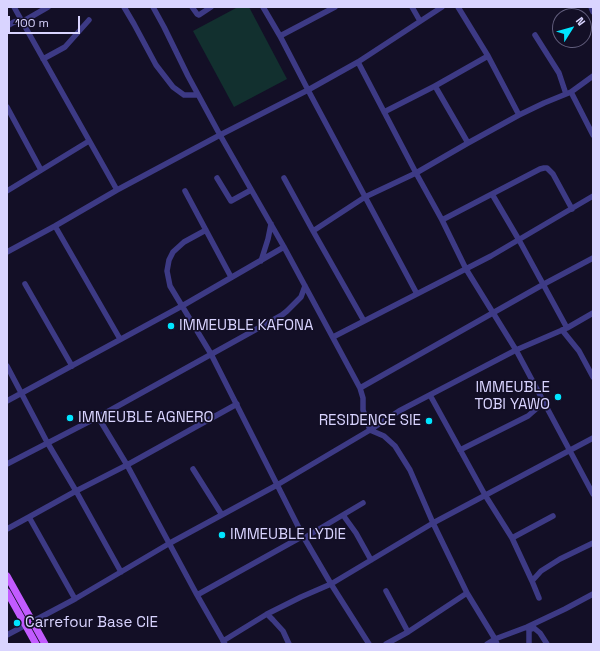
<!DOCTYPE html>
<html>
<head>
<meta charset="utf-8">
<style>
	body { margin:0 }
	#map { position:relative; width:600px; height:651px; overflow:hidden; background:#130f26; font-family:"Space Grotesk",sans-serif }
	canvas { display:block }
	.frame { position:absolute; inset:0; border:8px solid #d9d4ff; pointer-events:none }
	.north { position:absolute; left:552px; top:8px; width:40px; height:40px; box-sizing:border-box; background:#130f26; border:1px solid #625e7d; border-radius:50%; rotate:53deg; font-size:11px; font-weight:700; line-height:16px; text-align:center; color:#d9d4ff }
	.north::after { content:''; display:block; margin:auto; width:14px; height:18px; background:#00e5ff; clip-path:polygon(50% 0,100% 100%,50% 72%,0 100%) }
	.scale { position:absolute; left:8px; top:16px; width:72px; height:18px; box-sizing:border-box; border:2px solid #d9d4ff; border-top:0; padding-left:5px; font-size:12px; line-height:14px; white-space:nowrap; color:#d9d4ff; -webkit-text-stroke:3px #130f26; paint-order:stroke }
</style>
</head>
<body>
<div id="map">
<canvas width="600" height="651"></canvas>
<div class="frame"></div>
<div class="north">N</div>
<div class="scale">100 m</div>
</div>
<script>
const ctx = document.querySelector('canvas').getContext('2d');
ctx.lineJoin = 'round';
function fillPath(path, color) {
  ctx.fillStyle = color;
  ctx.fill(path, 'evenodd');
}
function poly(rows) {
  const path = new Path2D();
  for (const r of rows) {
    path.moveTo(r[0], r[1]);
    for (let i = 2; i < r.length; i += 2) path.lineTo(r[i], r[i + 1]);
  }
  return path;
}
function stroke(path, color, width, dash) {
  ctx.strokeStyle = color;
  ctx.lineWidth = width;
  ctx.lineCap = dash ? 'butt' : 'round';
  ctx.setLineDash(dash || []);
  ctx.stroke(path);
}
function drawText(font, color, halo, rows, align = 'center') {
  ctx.font = font + ' "Space Grotesk",sans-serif';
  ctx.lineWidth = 3.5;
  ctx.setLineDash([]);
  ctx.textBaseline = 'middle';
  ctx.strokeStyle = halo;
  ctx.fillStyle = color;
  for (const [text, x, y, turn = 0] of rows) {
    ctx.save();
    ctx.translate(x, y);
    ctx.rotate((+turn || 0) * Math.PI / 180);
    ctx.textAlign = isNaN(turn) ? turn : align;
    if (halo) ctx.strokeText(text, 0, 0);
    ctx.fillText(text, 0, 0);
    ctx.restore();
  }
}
const green = poly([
	[238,7,249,7,287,79,234,107,193,31]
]);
const minor = poly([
	[14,7,117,190],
	[124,7,134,24,156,65,173,87,184,95,198,95],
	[153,7,164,27,188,76,220,135,284,247,360,388,363,398,363,410,370,430,384,436,395,446,410,470,433,523,467,593,495,639,527,627,565,609,593,594],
	[192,7,197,14,199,15,211,7],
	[263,7,280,36,308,90,417,294],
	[412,7,420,21],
	[458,7,488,56],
	[591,7,593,12],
	[7,26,14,22,18,21,22,22,48,7],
	[535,35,559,73,566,94],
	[280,36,335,7],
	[43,59,65,47,89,20],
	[358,62,416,173,442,220,466,269,516,350,593,494],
	[435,86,468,143],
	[571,92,593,135],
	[7,107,41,170],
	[384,112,435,86,488,56,519,115],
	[217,178,231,201,251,190],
	[284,178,313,231,364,321],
	[7,191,89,141],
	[185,191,231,277],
	[492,194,519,240,567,328],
	[442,220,540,169,544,168,547,168,553,174,572,209],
	[55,226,120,339],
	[313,231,365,197,416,173,468,143,519,115,544,103,571,92,593,76],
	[7,252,55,226,117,190,220,135,308,90,358,62,442,7],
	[261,261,268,239,271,224],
	[25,284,72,366],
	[562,330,579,351,593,377],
	[333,337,491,256,593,196],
	[7,366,47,442,76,491,121,572],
	[360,388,544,284,593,258],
	[430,395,485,495,512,538,532,581],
	[7,401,182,306,284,247],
	[98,417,127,465,197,595,225,644],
	[460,450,528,416,544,402],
	[7,464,98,417,282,315,287,311,301,297,305,286],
	[193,469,222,515],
	[343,515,356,533,371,560],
	[29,517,75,599],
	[7,529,29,517,76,491,127,465,237,404],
	[303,536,331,584,369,644],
	[304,538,363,503],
	[512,538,553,516],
	[386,591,408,632],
	[197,595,303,536,211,354,170,286,167,271,169,260,173,252,184,242,206,230],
	[539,598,532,581,541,571,560,559,593,543],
	[267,614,273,620,283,631,289,644],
	[527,627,529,630,529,644],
	[529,630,534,628,540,633,547,644],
	[7,635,75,599,170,543,277,485,370,430,399,411,516,350,567,328,593,313],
	[223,641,267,614,301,597,331,584,433,523,593,438],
	[386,644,408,632,467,593],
	[487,644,495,639,497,644]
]);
const major = poly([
	[7,576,45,644],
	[7,592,36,644]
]);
const markers = [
	[171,326,4,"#00e5ff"],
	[558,397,4,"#00e5ff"],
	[70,418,4,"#00e5ff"],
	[429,421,4,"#00e5ff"],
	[222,535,4,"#00e5ff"],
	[17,623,4,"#00e5ff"]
];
const poiNames = [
	["IMMEUBLE KAFONA",179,326],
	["IMMEUBLE",550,388,"right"],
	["TOBI YAWO",550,405,"right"],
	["IMMEUBLE AGNERO",78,418],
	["RESIDENCE SIE",421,421,"right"],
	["IMMEUBLE LYDIE",230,535],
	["Carrefour Base CIE",25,623]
];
fillPath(green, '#12302f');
stroke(minor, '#3d3a85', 5.5);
stroke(major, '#c25bff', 7);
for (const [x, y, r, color] of markers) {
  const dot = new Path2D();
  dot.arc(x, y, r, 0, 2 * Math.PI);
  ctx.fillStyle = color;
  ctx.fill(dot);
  stroke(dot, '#130f26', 1.5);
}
drawText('15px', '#d9d4ff', '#130f26', poiNames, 'left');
</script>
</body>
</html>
